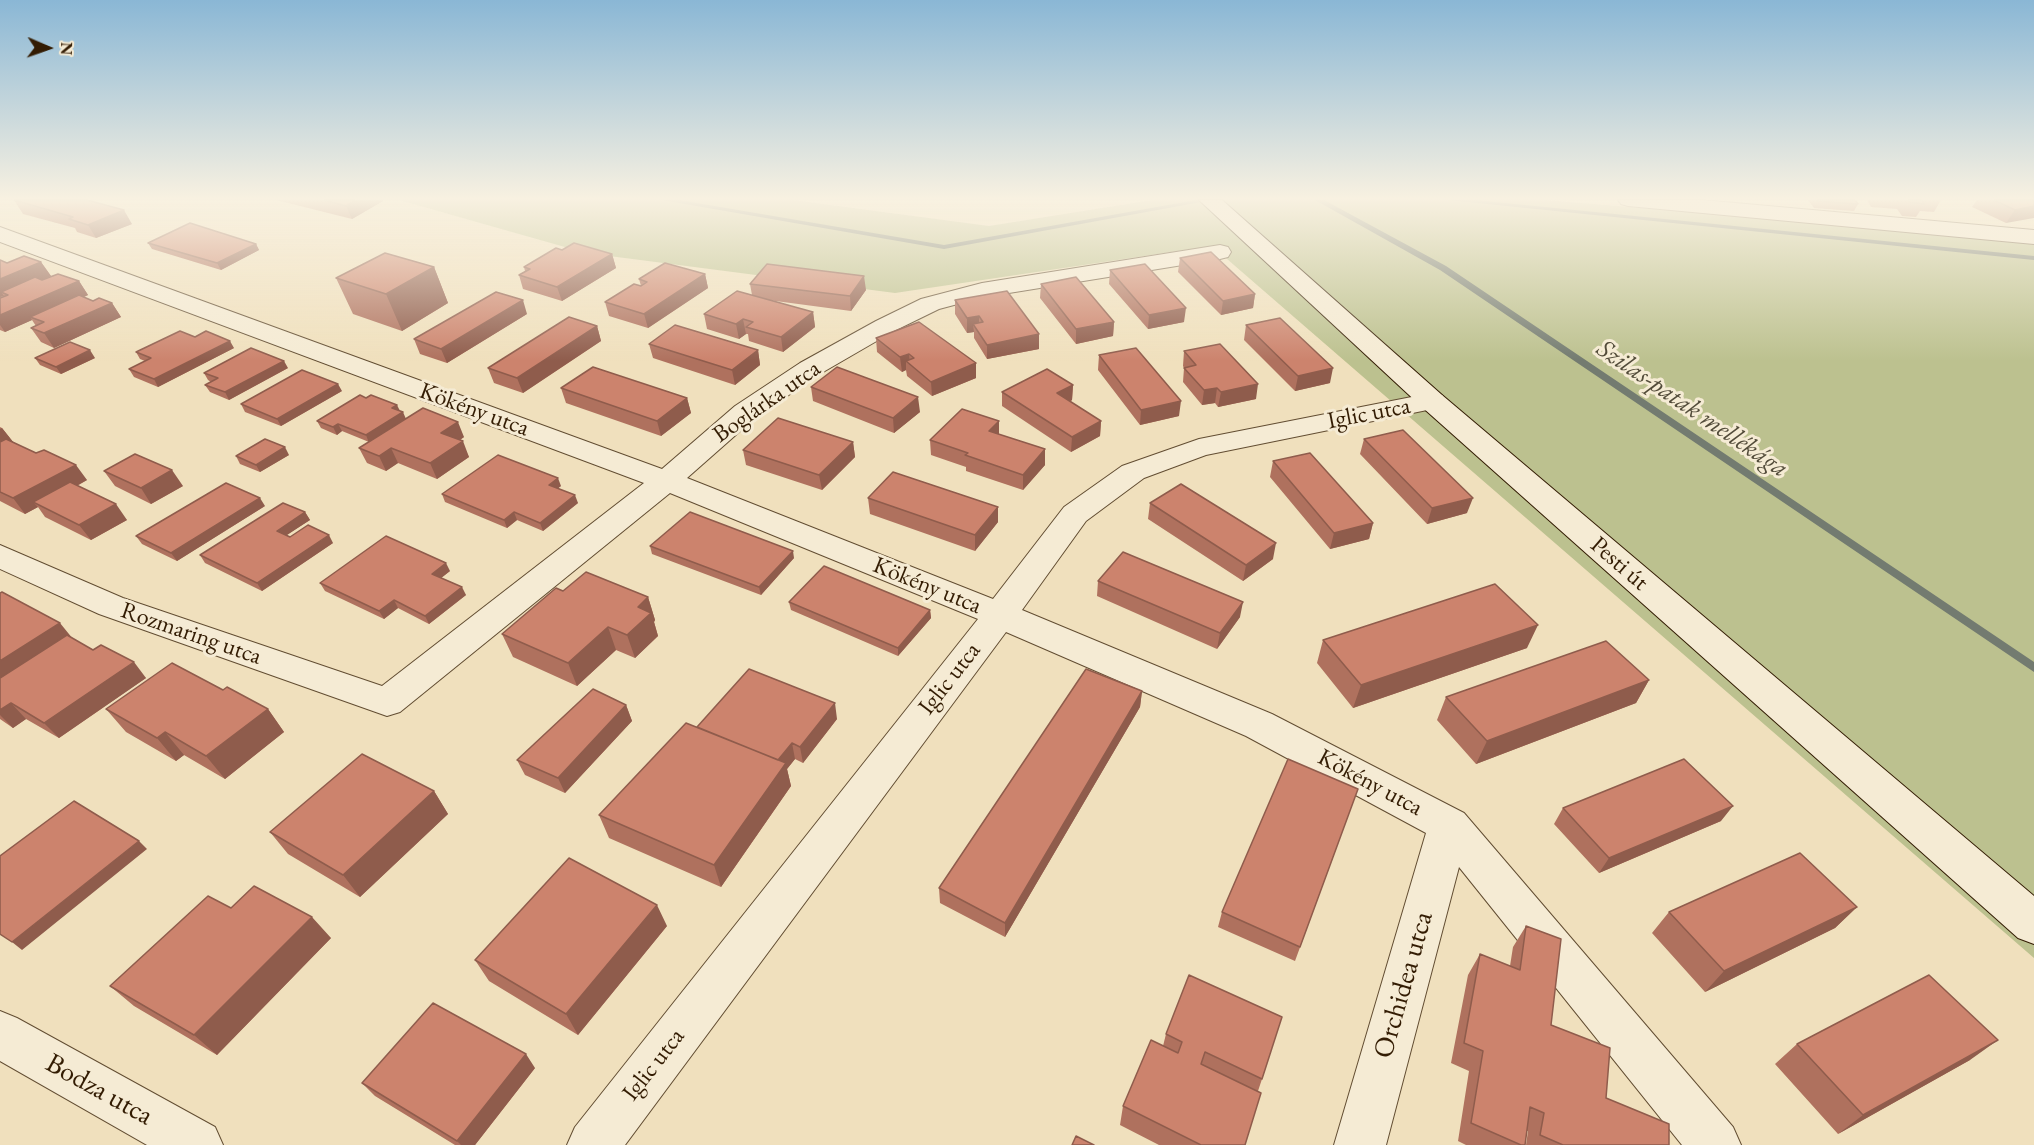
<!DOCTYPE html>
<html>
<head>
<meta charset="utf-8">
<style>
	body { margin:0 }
	#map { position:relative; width:2034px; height:1145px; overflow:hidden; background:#f0e0bd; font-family:"EB Garamond",serif }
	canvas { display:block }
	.north { position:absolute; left:18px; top:18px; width:60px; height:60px; -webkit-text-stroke:4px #f5ebd4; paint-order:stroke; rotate:92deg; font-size:16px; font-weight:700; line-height:24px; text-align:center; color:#331c03 }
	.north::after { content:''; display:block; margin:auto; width:21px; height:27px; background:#331c03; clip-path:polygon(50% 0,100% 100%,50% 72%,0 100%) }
</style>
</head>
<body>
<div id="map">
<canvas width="2034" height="1145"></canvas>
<div class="north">N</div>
</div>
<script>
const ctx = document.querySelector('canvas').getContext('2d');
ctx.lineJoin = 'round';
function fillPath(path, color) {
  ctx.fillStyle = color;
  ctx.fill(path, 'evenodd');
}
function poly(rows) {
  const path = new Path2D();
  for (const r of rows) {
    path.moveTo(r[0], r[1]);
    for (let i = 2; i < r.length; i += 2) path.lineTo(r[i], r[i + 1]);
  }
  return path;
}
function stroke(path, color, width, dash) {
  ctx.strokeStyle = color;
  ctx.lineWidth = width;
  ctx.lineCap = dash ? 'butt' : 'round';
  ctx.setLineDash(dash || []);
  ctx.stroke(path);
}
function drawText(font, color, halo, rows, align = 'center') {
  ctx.font = font + ' "EB Garamond",serif';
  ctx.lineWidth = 6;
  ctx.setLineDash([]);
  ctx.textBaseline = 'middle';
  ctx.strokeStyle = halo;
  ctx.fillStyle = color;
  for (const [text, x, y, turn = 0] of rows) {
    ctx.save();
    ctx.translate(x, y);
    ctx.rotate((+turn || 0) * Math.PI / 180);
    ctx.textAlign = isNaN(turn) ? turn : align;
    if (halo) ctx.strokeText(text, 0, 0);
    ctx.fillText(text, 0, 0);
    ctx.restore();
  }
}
const green = poly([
	[399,200,793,200,989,226,1152,200,1545,200,2034,240,2034,958,1212,246,895,293,586,253]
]);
const stream = poly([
	[662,200,679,200,944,245,1196,200,1212,200,944,249,662,200],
	[1315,200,1324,200,1446,266,2034,662,2034,672,1440,270,1315,200],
	[1448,200,1475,200,2034,256,2034,260,1448,200]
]);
const minor = poly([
	[1618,200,1702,200,2034,230,2034,244,1628,206,1621,204,1618,200],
	[0,227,662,469,735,406,800,363,876,321,921,299,982,283,1220,245,1228,247,1231,252,1228,257,1220,259,984,297,939,309,894,331,818,375,755,418,687,478,993,599,1064,507,1122,466,1199,439,1432,393,1442,395,1446,401,1442,407,1206,455,1144,478,1086,521,1022,610,1272,714,1464,813,1733,1127,1741,1145,1682,1145,1459,867,1386,1145,1334,1145,1426,833,1246,736,1006,632,625,1145,567,1145,575,1127,978,619,670,493,400,712,387,716,99,614,0,569,0,545,123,598,382,686,644,483,0,242,0,227],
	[0,1011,17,1018,215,1127,223,1145,147,1145,0,1061,0,1011]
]);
const secondary = poly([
	[1199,200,1222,200,1442,395,2034,896,2034,944,2018,938,1422,407,1199,200]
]);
const wall = poly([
	[14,200,132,224,96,238,77,232,75,228,23,214],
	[276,200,383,200,383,201,352,219],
	[1808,200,1855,200,1858,204,1854,211,1814,208],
	[1867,200,1941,200,1934,212,1920,211,1916,217,1902,216,1897,209,1871,207],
	[1977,200,2034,200,2006,223,1972,207],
	[148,243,256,244,259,250,221,270,152,249],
	[562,250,612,254,616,268,562,301,523,289,519,275,525,271,524,267],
	[1180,258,1255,294,1253,308,1221,315,1178,272],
	[2,261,7,263,41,262,51,276,79,281,88,295,84,297,93,301,112,303,121,317,54,348,41,342,31,328,36,326,32,320,5,332,0,330,0,298,4,296,0,297],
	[434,267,448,303,402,331,353,314,336,278],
	[1110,270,1184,322,1148,329,1109,284],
	[705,274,708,288,648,328,609,316,605,302,641,286,639,279],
	[750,284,866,290,851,311,768,300,813,312,815,327,783,352,749,341,748,334,746,334,739,339,707,329,704,314,752,295],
	[1041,284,1114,322,1113,336,1076,344,1040,298],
	[955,300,1039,349,987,359,974,338,974,332,967,333,955,314],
	[527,314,447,363,420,354,414,339],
	[1246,325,1330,383,1295,391,1244,340],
	[597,326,601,341,523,393,494,383,488,368],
	[195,337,234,348,158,387,134,377,129,369,145,361,140,359,136,352],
	[876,338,976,378,932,396,907,376,906,370,902,372,877,352],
	[649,344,758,350,760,365,735,385,653,358],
	[1184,351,1256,399,1218,407,1215,403,1202,405,1183,382,1184,368,1183,366],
	[1099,355,1179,416,1140,425,1098,370],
	[35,358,95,358,61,374,40,365],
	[288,368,229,400,210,392,205,385,211,382,208,380,204,373],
	[1073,385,1072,400,1070,402,1101,421,1100,436,1071,452,1002,406,1002,392],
	[811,387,920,412,894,433,813,401],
	[561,388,687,398,691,413,661,436,566,403],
	[342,391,281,426,245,412,241,404],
	[400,411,406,419,464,437,460,440,469,457,437,479,398,463,386,471,367,463,359,448,369,442,342,431,337,435,321,428,317,421],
	[999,421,999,434,1045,465,1023,490,966,471,966,467,931,455,930,440],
	[0,427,2,428,13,442,87,480,77,486,127,520,91,540,45,517,38,507,25,514,0,501],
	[1364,439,1467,513,1427,524,1360,454],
	[853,442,855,457,822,490,746,465,743,450],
	[289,455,260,472,240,464,236,456],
	[1273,461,1373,523,1369,539,1330,549,1270,477],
	[104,471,183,486,151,504,115,486],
	[561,486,558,488,578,503,543,531,517,520,507,528,445,502,442,494],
	[868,498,998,522,975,551,870,514],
	[1150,503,1273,559,1243,581,1148,519],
	[265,506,177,561,142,544,136,536],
	[305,512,310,520,286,535,290,537,333,543,262,591,205,563,200,555],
	[650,546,794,558,761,595,652,554],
	[450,571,441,578,466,595,429,624,398,608,384,619,325,591,320,583],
	[1098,581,1240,617,1217,649,1097,596],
	[563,591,648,597,655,620,654,622,658,636,635,658,616,650,577,686,513,657,502,634],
	[0,593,73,639,146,678,59,738,26,719,13,728,0,719],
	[789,602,930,610,931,618,898,656,791,610],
	[1323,640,1527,648,1353,708,1317,663],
	[1649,680,1636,703,1476,764,1437,720,1446,697],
	[223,690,268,709,284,732,225,779,184,755,176,761,126,732,106,709],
	[1142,691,1140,707,1005,937,940,903,939,888],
	[626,705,632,721,565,793,525,775,517,760],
	[837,719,803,763,795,759,787,769,791,786,721,887,609,838,599,815,697,727],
	[1358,789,1295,961,1218,927,1222,912],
	[434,791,448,814,360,897,288,854,270,832],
	[1563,808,1721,821,1599,873,1554,824],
	[1857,907,1835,928,1705,992,1652,933,1669,912],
	[231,908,331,938,217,1055,134,1006,110,986],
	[667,926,578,1035,489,981,475,960],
	[1526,926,1551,1025,1606,1098,1669,1145,1526,1145,1528,1131,1527,1131,1525,1145,1466,1145,1458,1141,1469,1071,1451,1063,1468,975,1480,954,1510,966,1513,947],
	[1166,1034,1262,1079,1258,1091,1245,1145,1159,1145,1120,1125,1123,1106,1163,1046],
	[1797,1044,1970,1060,1838,1134,1775,1064],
	[535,1068,475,1145,455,1145,375,1096,362,1083]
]);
const shadedWall = poly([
	[355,200,383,200,383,201,352,219,346,206],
	[2034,206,2034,218,2006,223,2015,210],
	[124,210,132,224,96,238,88,225],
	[256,244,259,250,221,270,217,263],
	[612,254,616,268,562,301,557,287],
	[41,262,51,276,7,294,1,292,4,296,0,297,0,279],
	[434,267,448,303,402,331,386,294],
	[705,274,708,288,648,328,644,314],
	[864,276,866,290,851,311,850,296],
	[79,281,88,295,35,319,30,317,32,320,5,332,0,325,0,315],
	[1255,294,1253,308,1221,315,1223,301],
	[523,300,527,314,447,363,441,349],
	[112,303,121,317,54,348,44,333],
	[1186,308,1184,322,1148,329,1149,315],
	[813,312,815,327,783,352,781,337],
	[979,316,979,330,973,324,974,332,967,333,967,318],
	[743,319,746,334,739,339,736,324],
	[1114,322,1113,336,1076,344,1076,329],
	[597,326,601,341,523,393,517,378],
	[1039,334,1039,349,987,359,987,345],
	[230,341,234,348,158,387,154,379],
	[90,350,95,358,61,374,56,367],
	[758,350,760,365,735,385,732,370],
	[909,354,910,365,906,361,906,370,902,372,900,357],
	[284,361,288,368,229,400,225,392],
	[976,363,976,378,932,396,931,382],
	[1333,368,1330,383,1295,391,1298,376],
	[338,384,342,391,281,426,277,419],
	[1258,384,1256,399,1218,407,1221,392],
	[1073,385,1072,400,1056,408,1057,393],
	[1217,388,1215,403,1202,405,1204,390],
	[918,397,920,412,894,433,893,418],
	[687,398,691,413,661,436,657,421],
	[1181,401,1179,416,1140,425,1141,410],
	[397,405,401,413,392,408],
	[403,412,406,419,369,443,366,435],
	[999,421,999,436,989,431],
	[1101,421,1100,436,1071,452,1072,437],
	[458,422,464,437,448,448,441,433],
	[338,424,342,431,337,435,333,427],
	[2,428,14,443,0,450,0,429],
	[463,441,469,457,437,479,430,463],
	[853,442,855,457,822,490,819,475],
	[285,447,289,455,260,472,256,465],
	[391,448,398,463,386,471,379,456],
	[1045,449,1045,465,1023,490,1023,475],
	[76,465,87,480,41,505,33,502,38,507,25,514,13,498],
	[172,470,183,486,151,504,141,488],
	[558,478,561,486,552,493,549,485],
	[575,495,578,503,543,531,540,523],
	[260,498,265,506,177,561,171,553],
	[1473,498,1467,513,1427,524,1432,508],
	[116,504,127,520,91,540,79,525],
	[998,507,998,522,975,551,975,535],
	[305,512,310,520,281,539,277,531],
	[514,512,517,520,507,528,504,520],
	[1373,523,1369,539,1330,549,1334,533],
	[329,535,333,543,262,591,257,583],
	[1276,543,1273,559,1243,581,1246,565],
	[793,551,794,558,761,595,759,587],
	[446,563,450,571,436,582,432,574],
	[462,587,466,595,429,624,425,616],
	[648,597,655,620,654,622,658,636,635,658,627,635,638,607],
	[394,600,398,608,384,619,379,611],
	[1243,602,1240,617,1217,649,1220,633],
	[930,610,931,618,898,656,898,648],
	[60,623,73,639,0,686,0,661],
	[1538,625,1527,648,1353,708,1361,685],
	[608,627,616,650,577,686,568,663],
	[134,662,146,678,59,738,44,723],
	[1649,680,1636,703,1476,764,1487,741],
	[1142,691,1140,707,1005,937,1005,923],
	[11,703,26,719,13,728,0,715,0,710],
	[835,703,837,719,803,763,800,747],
	[626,705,632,721,565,793,558,778],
	[268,709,284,732,225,779,206,756],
	[165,732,184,755,176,761,157,738],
	[792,743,795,759,787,769,791,786,721,887,714,865,776,762],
	[434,791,448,814,360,897,343,875],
	[1733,806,1721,821,1599,873,1609,858],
	[139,841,147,849,22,950,12,942],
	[657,905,667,926,578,1035,566,1014],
	[1857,907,1835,928,1705,992,1724,971],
	[312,917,331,938,217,1055,194,1035],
	[1998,1040,1970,1060,1838,1134,1863,1115],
	[526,1054,535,1068,475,1145,461,1145,457,1141]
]);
const building = poly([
	[14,200,87,200,124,210,88,225,69,219,73,217,14,200],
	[324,200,355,200,346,206,324,200],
	[1817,200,1855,200,1858,204,1817,201,1817,200],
	[1908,200,1922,200,1924,204,1910,202,1908,200],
	[1994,200,2034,200,2034,206,2015,210,1994,200],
	[190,223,256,244,217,263,148,243,190,223],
	[574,243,612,254,557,287,519,275,530,269,524,267,556,248,562,250,574,243],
	[1211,252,1255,294,1223,301,1180,258,1211,252],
	[385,253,434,267,386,294,336,278,385,253],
	[24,256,41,262,0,279,0,260,7,263,24,256],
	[665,263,705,274,644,314,605,302,634,284,641,286,647,282,639,279,665,263],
	[767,264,864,276,850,296,750,284,767,264],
	[1145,264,1186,308,1149,315,1110,270,1145,264],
	[58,274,79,281,0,315,0,298,8,295,1,292,35,277,42,280,58,274],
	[1076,277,1114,322,1076,329,1041,284,1076,277],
	[737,291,813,312,781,337,746,327,753,322,743,319,736,324,704,314,737,291],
	[1007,291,1039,334,987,345,973,324,983,322,979,316,967,318,955,300,1007,291],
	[496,292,523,300,441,349,414,339,496,292],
	[79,295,93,301,99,298,112,303,44,333,31,328,44,322,30,317,79,295],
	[569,317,597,326,517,378,488,368,569,317],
	[1280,318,1333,368,1298,376,1246,325,1280,318],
	[919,322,976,363,931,382,906,361,914,358,909,354,900,357,876,338,919,322],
	[675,325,758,350,732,370,649,344,675,325],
	[180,331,195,337,206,331,230,341,154,379,129,369,151,358,136,352,180,331],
	[70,342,90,350,56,367,35,358,70,342],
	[1220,344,1258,384,1221,392,1217,388,1204,390,1184,368,1196,365,1184,351,1220,344],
	[251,348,284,361,225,392,205,385,218,378,204,373,251,348],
	[1136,348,1181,401,1141,410,1099,355,1136,348],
	[593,367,687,398,657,421,561,388,593,367],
	[837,367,918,397,893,418,811,387,837,367],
	[1047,369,1073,385,1057,393,1101,421,1072,437,1002,392,1047,369],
	[302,370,338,384,277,419,241,404,302,370],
	[360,395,366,398,371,395,397,405,392,408,403,412,366,435,338,424,333,427,317,421,360,395],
	[423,408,458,422,441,433,463,441,430,463,391,448,379,456,359,448,423,408],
	[962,409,999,421,989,431,1045,449,1023,475,965,455,968,453,930,440,962,409],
	[778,418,853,442,819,475,743,450,778,418],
	[1403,430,1473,498,1432,508,1364,439,1403,430],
	[6,439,36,453,44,450,76,465,13,498,0,492,0,442,6,439],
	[265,439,285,447,256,465,236,456,265,439],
	[1310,453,1373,523,1334,533,1273,461,1310,453],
	[135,454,172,470,141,488,104,471,135,454],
	[498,455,558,478,549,485,575,495,540,523,514,512,504,520,442,494,498,455],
	[893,472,998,507,975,535,868,498,893,472],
	[70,482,116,504,79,525,33,502,70,482],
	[226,483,260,498,171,553,136,536,226,483],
	[1181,484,1276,543,1246,565,1150,503,1181,484],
	[283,503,305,512,277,531,290,537,308,525,329,535,257,583,200,555,283,503],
	[690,512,793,551,759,587,650,546,690,512],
	[386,536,446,563,432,574,462,587,425,616,394,600,379,611,320,583,386,536],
	[1123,552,1243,602,1220,633,1098,581,1123,552],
	[824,566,930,610,898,648,789,602,824,566],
	[586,572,648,597,638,607,651,613,627,635,608,627,568,663,502,634,556,588,563,591,586,572],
	[1495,584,1538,625,1361,685,1323,640,1495,584],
	[2,592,60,623,0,661,0,593,2,592],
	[67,635,93,650,101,645,134,662,44,723,11,703,0,710,0,678,67,635],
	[1606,641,1649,680,1487,741,1446,697,1606,641],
	[172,663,223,690,227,687,268,709,206,756,165,732,157,738,106,709,172,663],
	[749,669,835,703,800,747,792,743,778,760,697,727,749,669],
	[1086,669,1142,691,1005,923,939,888,1086,669],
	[593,689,626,705,558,778,517,760,593,689],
	[686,723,786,763,714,865,599,815,686,723],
	[362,754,434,791,343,875,270,832,362,754],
	[1288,759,1358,789,1300,947,1222,912,1288,759],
	[1684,759,1733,806,1609,858,1563,808,1684,759],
	[74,801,139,841,12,942,0,934,0,856,74,801],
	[1800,853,1857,907,1724,971,1669,912,1800,853],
	[569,858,657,905,566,1014,475,960,569,858],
	[254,886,312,917,194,1035,110,986,208,896,231,908,254,886],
	[1526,926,1561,939,1551,1025,1610,1048,1606,1098,1669,1124,1669,1145,1563,1145,1540,1135,1544,1113,1530,1107,1525,1145,1521,1145,1471,1123,1483,1051,1464,1043,1480,954,1520,970,1526,926],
	[1189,975,1282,1017,1262,1079,1205,1052,1201,1064,1261,1093,1245,1145,1201,1145,1123,1106,1151,1040,1178,1053,1182,1042,1166,1034,1189,975],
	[1929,975,1998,1040,1863,1115,1797,1044,1929,975],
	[433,1003,526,1054,457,1141,362,1083,433,1003],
	[1076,1136,1094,1145,1072,1145,1076,1136]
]);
const streetNames = [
	["Boglárka utca",767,402,-35],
	["Kökény utca",474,410,20],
	["Iglic utca",1369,414,-11],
	["Pesti út",1619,564,41],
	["Kökény utca",927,586,22],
	["Rozmaring utca",191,634,19],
	["Iglic utca",950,679,-52],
	["Kökény utca",1370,783,28],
	["Iglic utca",654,1065,-52]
];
const waterNames = [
	["Szilas-patak mellékága",1692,409,34]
];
const nearStreetnames = [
	["Orchidea utca",1404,985,-74],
	["Bodza utca",99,1090,29]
];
fillPath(green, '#bcc18f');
fillPath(stream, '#737b70');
stroke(minor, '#624d32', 2);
stroke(secondary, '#331c03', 2);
fillPath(minor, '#f5ebd4');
fillPath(secondary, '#f5ebd4');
fillPath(wall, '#af715e');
fillPath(shadedWall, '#8f5c4c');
fillPath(building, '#cc836d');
stroke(building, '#8f5c4c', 1.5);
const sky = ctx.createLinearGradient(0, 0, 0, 361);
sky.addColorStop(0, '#8ab7d5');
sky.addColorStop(0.55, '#f8f1e1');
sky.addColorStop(1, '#f8f1e100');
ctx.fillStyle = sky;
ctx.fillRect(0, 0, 2034, 361);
drawText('24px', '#331c03', '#f5ebd4', streetNames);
drawText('italic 26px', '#534c3a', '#f5ebd4', waterNames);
drawText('28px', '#331c03', '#f5ebd4', nearStreetnames);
</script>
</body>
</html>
